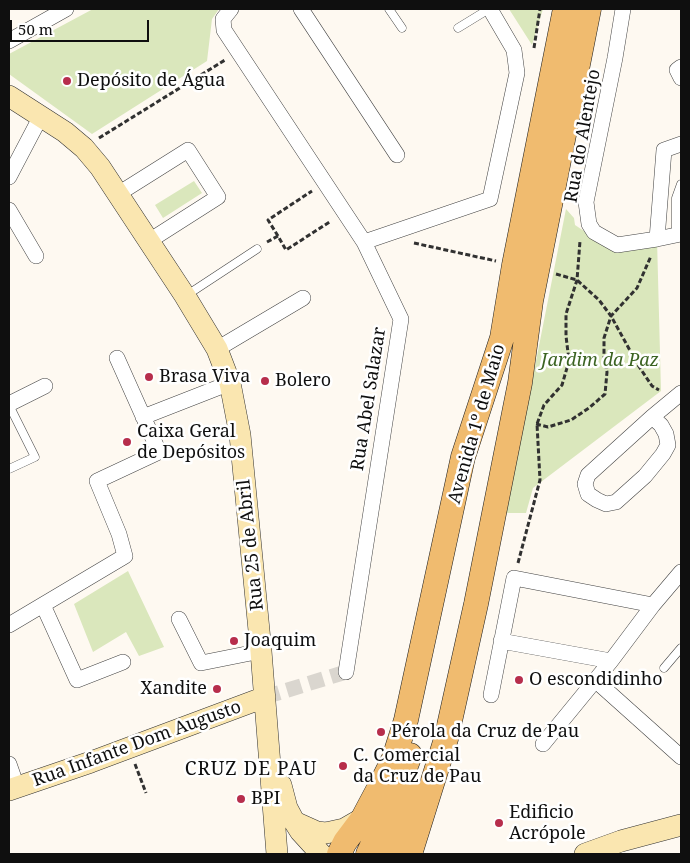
<!DOCTYPE html>
<html>
<head>
<meta charset="utf-8">
<style>
	body { margin:0 }
	#map { position:relative; width:690px; height:863px; overflow:hidden; background:#fef9f1; font-family:"Noto Serif",serif }
	canvas { display:block }
	.frame { position:absolute; inset:0; border:10px solid #0f0f0f; pointer-events:none }
	.scale { position:absolute; left:10px; top:20px; width:139px; height:22px; box-sizing:border-box; border:2px solid #0f0f0f; border-top:0; padding-left:6px; font-size:15px; line-height:18px; white-space:nowrap; color:#0f0f0f; -webkit-text-stroke:4px #fff; paint-order:stroke }
</style>
</head>
<body>
<div id="map">
<canvas width="690" height="863"></canvas>
<div class="frame"></div>
<div class="scale">50 m</div>
</div>
<script>
const ctx = document.querySelector('canvas').getContext('2d');
ctx.lineJoin = 'round';
function fillPath(path, color) {
  ctx.fillStyle = color;
  ctx.fill(path, 'evenodd');
}
function poly(rows) {
  const path = new Path2D();
  for (const r of rows) {
    path.moveTo(r[0], r[1]);
    for (let i = 2; i < r.length; i += 2) path.lineTo(r[i], r[i + 1]);
  }
  return path;
}
function stroke(path, color, width, dash) {
  ctx.strokeStyle = color;
  ctx.lineWidth = width;
  ctx.lineCap = dash ? 'butt' : 'round';
  ctx.setLineDash(dash || []);
  ctx.stroke(path);
}
function drawText(font, color, halo, rows, align = 'center') {
  ctx.font = font + ' "Noto Serif",serif';
  ctx.lineWidth = 5;
  ctx.setLineDash([]);
  ctx.textBaseline = 'middle';
  ctx.strokeStyle = halo;
  ctx.fillStyle = color;
  for (const [text, x, y, turn = 0] of rows) {
    ctx.save();
    ctx.translate(x, y);
    ctx.rotate((+turn || 0) * Math.PI / 180);
    ctx.textAlign = isNaN(turn) ? turn : align;
    if (halo) ctx.strokeText(text, 0, 0);
    ctx.fillText(text, 0, 0);
    ctx.restore();
  }
}
const green = poly([
	[93,9,219,9,212,19,207,61,92,134,9,74,9,54],
	[509,9,543,9,532,45],
	[194,181,202,193,163,218,155,205],
	[566,209,574,218,575,225,602,243,657,239,661,391,533,488,526,513,506,513],
	[128,571,164,647,139,656,126,632,93,652,74,604]
]);
const streetTunnel = poly([
	[265,697,346,672]
]);
const path = poly([
	[534,48,540,9],
	[99,138,225,60],
	[278,236,268,220,312,191],
	[267,242,278,236,286,250,331,221],
	[414,243,496,261],
	[556,274,577,280,599,300,611,316,638,365,652,386,659,390],
	[536,424,548,427,571,420,589,408,605,394,607,372,604,357,604,338,611,316,637,288,651,256],
	[518,563,540,480,537,424,544,405,562,385,569,361,566,336,566,314,577,280,580,241],
	[135,764,146,793]
]);
const lane = poly([
	[389,9,402,28],
	[458,28,489,9],
	[676,234,676,198,681,184],
	[187,295,257,249],
	[9,405,35,457,9,469],
	[664,668,681,648]
]);
const street = poly([
	[231,9,223,19,224,30,364,242,401,319,346,672],
	[301,9,397,155],
	[623,9,615,58,586,202,589,224,594,232,617,245,657,239,681,234],
	[9,41,66,9],
	[681,67,677,70,681,78],
	[9,177,41,116],
	[118,194,188,150,218,197,149,241],
	[9,210,36,256],
	[657,239,664,150,681,144],
	[364,242,490,199,517,73,514,50,490,9],
	[217,349,303,298],
	[9,404,45,386],
	[143,417,230,383],
	[652,417,661,425,666,434,668,445,663,454,645,476,616,502,606,504,597,500,588,494,585,484,588,475,652,417,681,393],
	[43,605,77,680,123,662],
	[179,619,201,663,261,651],
	[9,625,125,556,119,534,97,481,159,452,117,358],
	[501,641,611,661],
	[595,680,681,757],
	[491,695,514,578,653,605],
	[543,744,611,661,653,605,681,572],
	[9,764,17,787]
]);
const secondary = poly([
	[9,96,65,132,84,148,100,167,185,296,217,349,230,383,240,435,261,651,277,854],
	[281,785,287,808,295,823,300,831,321,854],
	[9,790,91,762,265,697],
	[297,823,317,832,326,833,344,829,363,818],
	[585,854,621,841,681,825]
]);
const primary = poly([
	[339,854,345,842,363,818,380,786,394,758,406,720,463,457,502,338,514,265,565,9],
	[368,854,392,803,410,755],
	[387,854,416,795],
	[410,854,446,739,476,604,520,383,531,301,589,9]
]);
const markers = [
	[67,81,5,"#b72e4c"],
	[149,377,5,"#b72e4c"],
	[265,381,5,"#b72e4c"],
	[127,442,5,"#b72e4c"],
	[234,641,5,"#b72e4c"],
	[519,680,5,"#b72e4c"],
	[217,689,5,"#b72e4c"],
	[381,732,5,"#b72e4c"],
	[343,766,5,"#b72e4c"],
	[241,799,5,"#b72e4c"],
	[499,823,5,"#b72e4c"]
];
const poiNames = [
	["Depósito de Água",77,81],
	["Brasa Viva",159,377],
	["Bolero",275,381],
	["Caixa Geral",137,432],
	["de Depósitos",137,453],
	["Joaquim",244,641],
	["O escondidinho",529,680],
	["Xandite",207,689,"right"],
	["Pérola da Cruz de Pau",391,732],
	["C. Comercial",353,756],
	["da Cruz de Pau",353,777],
	["BPI",251,799],
	["Edificio",509,813],
	["Acrópole",509,834]
];
const streetNames = [
	["Rua do Alentejo",583,136,-80],
	["Rua Abel Salazar",369,399,-81],
	["Avenida 1º de Maio",477,424,-74],
	["Rua 25 de Abril",251,545,-96],
	["Rua Infante Dom Augusto",137,744,-20]
];
const parkNames = [
	["Jardim da Paz",600,361]
];
const neighbourhoodNames = [
	["CRUZ DE PAU",251,770]
];
fillPath(green, '#dae7bc');
stroke(streetTunnel, '#dad6cf', 15, [15, 8]);
stroke(lane, '#424242', 9);
stroke(street, '#424242', 16);
stroke(secondary, '#313131', 22);
stroke(primary, '#202020', 25);
stroke(path, '#313131', 3, [5, 2.5]);
stroke(lane, '#fff', 8);
stroke(street, '#fff', 15);
stroke(secondary, '#fae6b0', 21);
stroke(primary, '#f0bb6f', 24);
for (const [x, y, r, color] of markers) {
  const dot = new Path2D();
  dot.arc(x, y, r, 0, 2 * Math.PI);
  ctx.fillStyle = color;
  ctx.fill(dot);
  stroke(dot, '#fff', 2);
}
drawText('18px', '#0f0f0f', '#fff', poiNames, 'left');
drawText('18px', '#0f0f0f', '#fff', streetNames);
drawText('italic 18px', '#3b6322', '#fff', parkNames);
ctx.letterSpacing = '1px';
drawText('19px', '#0f0f0f', '#fff', neighbourhoodNames);
ctx.letterSpacing = '0px';
</script>
</body>
</html>
